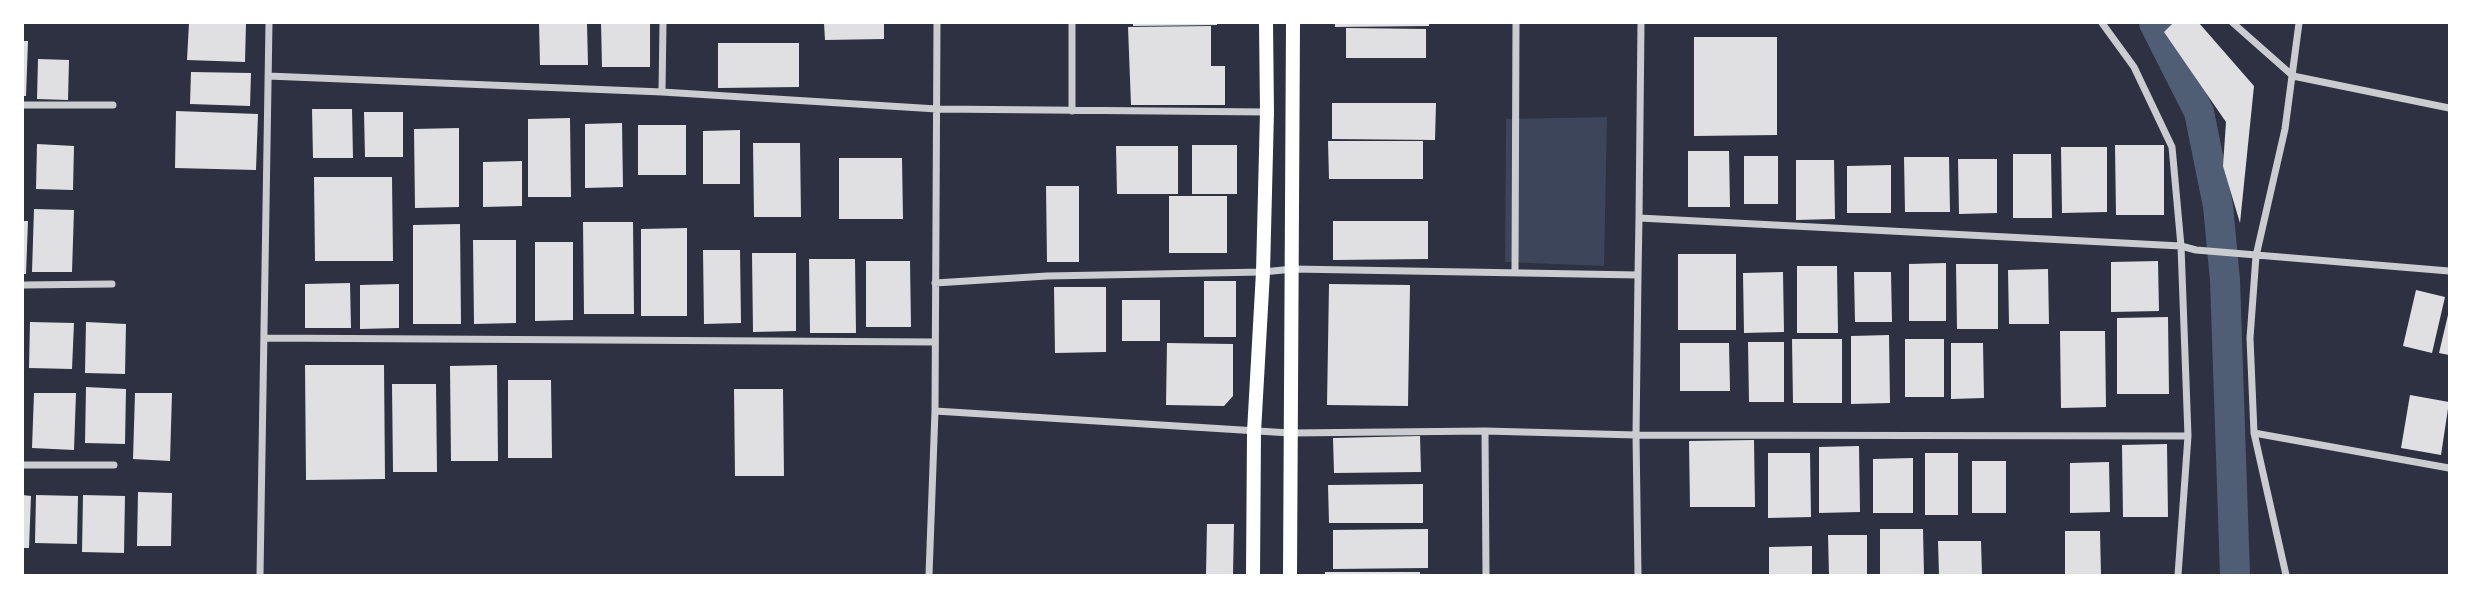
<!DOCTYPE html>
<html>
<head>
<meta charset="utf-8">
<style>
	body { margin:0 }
	#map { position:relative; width:2472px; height:598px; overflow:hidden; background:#2d3142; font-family:"Fira Sans Condensed",sans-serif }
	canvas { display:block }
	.frame { position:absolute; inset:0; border:24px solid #fff; pointer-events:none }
</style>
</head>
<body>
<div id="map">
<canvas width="2472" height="598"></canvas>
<div class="frame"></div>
</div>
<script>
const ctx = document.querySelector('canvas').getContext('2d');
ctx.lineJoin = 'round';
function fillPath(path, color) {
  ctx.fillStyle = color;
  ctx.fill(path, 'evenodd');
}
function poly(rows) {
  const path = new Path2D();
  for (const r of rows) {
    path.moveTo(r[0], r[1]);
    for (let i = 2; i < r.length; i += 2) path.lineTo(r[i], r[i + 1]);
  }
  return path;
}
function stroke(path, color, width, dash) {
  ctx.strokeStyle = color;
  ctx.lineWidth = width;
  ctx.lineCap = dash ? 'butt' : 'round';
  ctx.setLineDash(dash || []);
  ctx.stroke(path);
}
const green = poly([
	[1607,117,1604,266,1505,262,1506,119]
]);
const canal = poly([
	[2154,23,2199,112,2218,206,2225,280,2235,575]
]);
const building = poly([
	[189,23,246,23,245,62,187,60],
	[539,23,587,23,588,65,540,65],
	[601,23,650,23,650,67,602,67],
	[824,23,884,23,884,39,825,40],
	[1133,23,1217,23,1217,25,1133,26],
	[1335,23,1429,23,1429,26,1335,27],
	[2173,23,2199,23,2254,86,2240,223,2223,166,2226,122,2164,32],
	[1211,26,1211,66,1225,66,1225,105,1131,105,1128,27],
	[1346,28,1426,29,1426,58,1346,58],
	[1694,37,1777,37,1777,135,1694,136],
	[23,41,28,41,26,96,23,96],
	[718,43,799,43,799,87,718,88],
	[38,59,69,60,68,100,37,99],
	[191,72,251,73,250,106,190,104],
	[1332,103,1436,103,1435,140,1332,139],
	[312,109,352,109,353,158,313,158],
	[176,111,258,114,256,170,175,168],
	[364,112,403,112,403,157,365,157],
	[570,118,571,197,528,197,528,119],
	[622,123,623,187,585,188,585,124],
	[638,125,686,125,686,175,638,175],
	[459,128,459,207,415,208,414,129],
	[740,130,740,184,703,184,703,131],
	[1328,141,1423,141,1423,179,1329,179],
	[753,143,800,143,801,217,754,217],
	[37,144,74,146,73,190,36,189],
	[1192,145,1237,145,1237,194,1192,194],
	[2115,145,2164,145,2164,215,2116,215],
	[1116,146,1178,146,1178,194,1117,194],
	[2061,147,2107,147,2107,212,2062,213],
	[1688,151,1729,151,1730,207,1688,207],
	[2013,154,2051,154,2052,218,2013,218],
	[1744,156,1778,156,1778,204,1744,204],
	[1904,157,1949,157,1950,212,1905,212],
	[839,158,902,158,903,219,839,219],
	[1958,159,1997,159,1997,213,1959,214],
	[1796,160,1834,160,1835,219,1796,220],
	[522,161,522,206,483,207,483,162],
	[1891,165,1891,213,1847,213,1847,166],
	[314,177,392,177,393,261,315,261],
	[1046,186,1079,186,1079,262,1047,262],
	[1169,196,1227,196,1227,253,1169,253],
	[34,209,74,210,72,272,32,272],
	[23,221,28,221,26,274,23,274],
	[1333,221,1428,221,1428,259,1333,260],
	[583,222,633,222,634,314,584,314],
	[460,224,461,324,413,324,413,225],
	[687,228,687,316,641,316,641,229],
	[473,240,516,240,516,323,474,324],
	[535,242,573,242,573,320,535,321],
	[703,250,740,250,741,323,704,324],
	[752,253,796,253,796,331,753,332],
	[1678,254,1736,254,1736,330,1678,330],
	[809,259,855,259,856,333,810,333],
	[866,261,910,261,911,327,866,327],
	[2158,261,2159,311,2111,312,2111,262],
	[1946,263,1946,321,1909,321,1909,264],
	[1956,264,1998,264,1998,329,1957,329],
	[1797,266,1837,266,1838,333,1797,333],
	[2048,269,2049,324,2009,324,2008,270],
	[1783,272,1784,332,1744,333,1743,273],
	[1854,272,1891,272,1892,322,1855,322],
	[1204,281,1236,281,1236,337,1204,337],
	[350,283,351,328,305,328,305,284],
	[399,284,399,328,360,329,360,285],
	[1329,284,1410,285,1408,406,1327,405],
	[1054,287,1106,287,1106,352,1055,353],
	[2416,290,2445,297,2432,353,2403,346],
	[1122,300,1160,300,1160,341,1122,341],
	[2448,315,2449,315,2449,355,2439,353],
	[2168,317,2169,394,2117,394,2117,318],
	[30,322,74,323,72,369,29,368],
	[86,322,126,324,125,374,85,373],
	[2060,331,2105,331,2106,407,2061,408],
	[1889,335,1890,403,1851,404,1851,336],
	[1792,339,1842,339,1842,403,1793,403],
	[1905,339,1944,339,1944,397,1905,397],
	[1748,342,1784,342,1784,402,1749,402],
	[1167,343,1233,344,1233,396,1224,406,1166,405],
	[1680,343,1729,343,1730,391,1680,391],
	[1951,343,1983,343,1984,398,1951,399],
	[305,365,384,365,385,479,306,480],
	[497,365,498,461,451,461,450,366],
	[508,380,551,380,552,458,508,458],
	[392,384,436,384,437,472,393,472],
	[86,387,126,389,125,444,85,443],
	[734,389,783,389,784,476,735,476],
	[34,393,76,393,74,450,32,448],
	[135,393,172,393,170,461,133,459],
	[2410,395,2449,402,2441,455,2401,448],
	[1420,436,1421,472,1334,473,1333,438],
	[1754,440,1755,507,1690,507,1689,441],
	[2167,444,2168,517,2123,517,2122,445],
	[1859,446,1860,512,1819,513,1819,447],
	[1768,453,1810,453,1811,517,1768,518],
	[1925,453,1958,453,1958,515,1925,515],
	[1913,458,1913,513,1873,513,1873,459],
	[1972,461,2006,461,2006,513,1972,513],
	[2109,462,2110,512,2070,513,2070,463],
	[1423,484,1423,523,1329,523,1328,485],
	[138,492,172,493,171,546,137,546],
	[23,495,31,496,29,548,23,548],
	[36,495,78,496,77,544,35,543],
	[83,495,125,496,124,553,82,552],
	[1207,524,1234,524,1233,575,1206,575],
	[1428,529,1428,568,1333,569,1333,530],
	[1880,529,1923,529,1924,575,1880,575],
	[2065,531,2100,531,2101,575,2065,575],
	[1828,535,1867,535,1867,575,1829,575],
	[1938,541,1981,541,1982,575,1939,575],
	[1812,546,1812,575,1769,575,1769,547],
	[1325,572,1420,572,1420,575,1325,575]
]);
const minor = poly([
	[2102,23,2134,67,2172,147,2181,246,2196,250,2449,271],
	[2233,23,2293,76],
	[268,76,662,92,663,23],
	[2293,76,2449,108],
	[662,92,937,109,1267,112],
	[23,105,113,105],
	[1072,111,1072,23],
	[1639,218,1641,23],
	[1515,272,1516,23],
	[935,283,1047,276,1263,272,1293,269,1638,275,1639,218,2181,246,2188,436,2178,575],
	[23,285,112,284],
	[264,338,935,342],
	[935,411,1290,433,1485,431,1636,435,2188,436],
	[1485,431,1486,575],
	[2254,433,2449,468],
	[23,465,114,465],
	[260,575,269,23],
	[929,575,935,411,937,23],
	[1638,575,1636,435,1638,275],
	[2286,575,2254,433,2250,338,2256,256,2285,129,2299,23]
]);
const secondary = poly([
	[1253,575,1254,432,1263,272,1267,112,1266,23],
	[1290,575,1293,23]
]);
fillPath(green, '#3c4559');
stroke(canal, '#4f5d75', 30);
fillPath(building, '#e0e0e3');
stroke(minor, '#caccd0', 7);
stroke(secondary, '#fff', 14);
</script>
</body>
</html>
